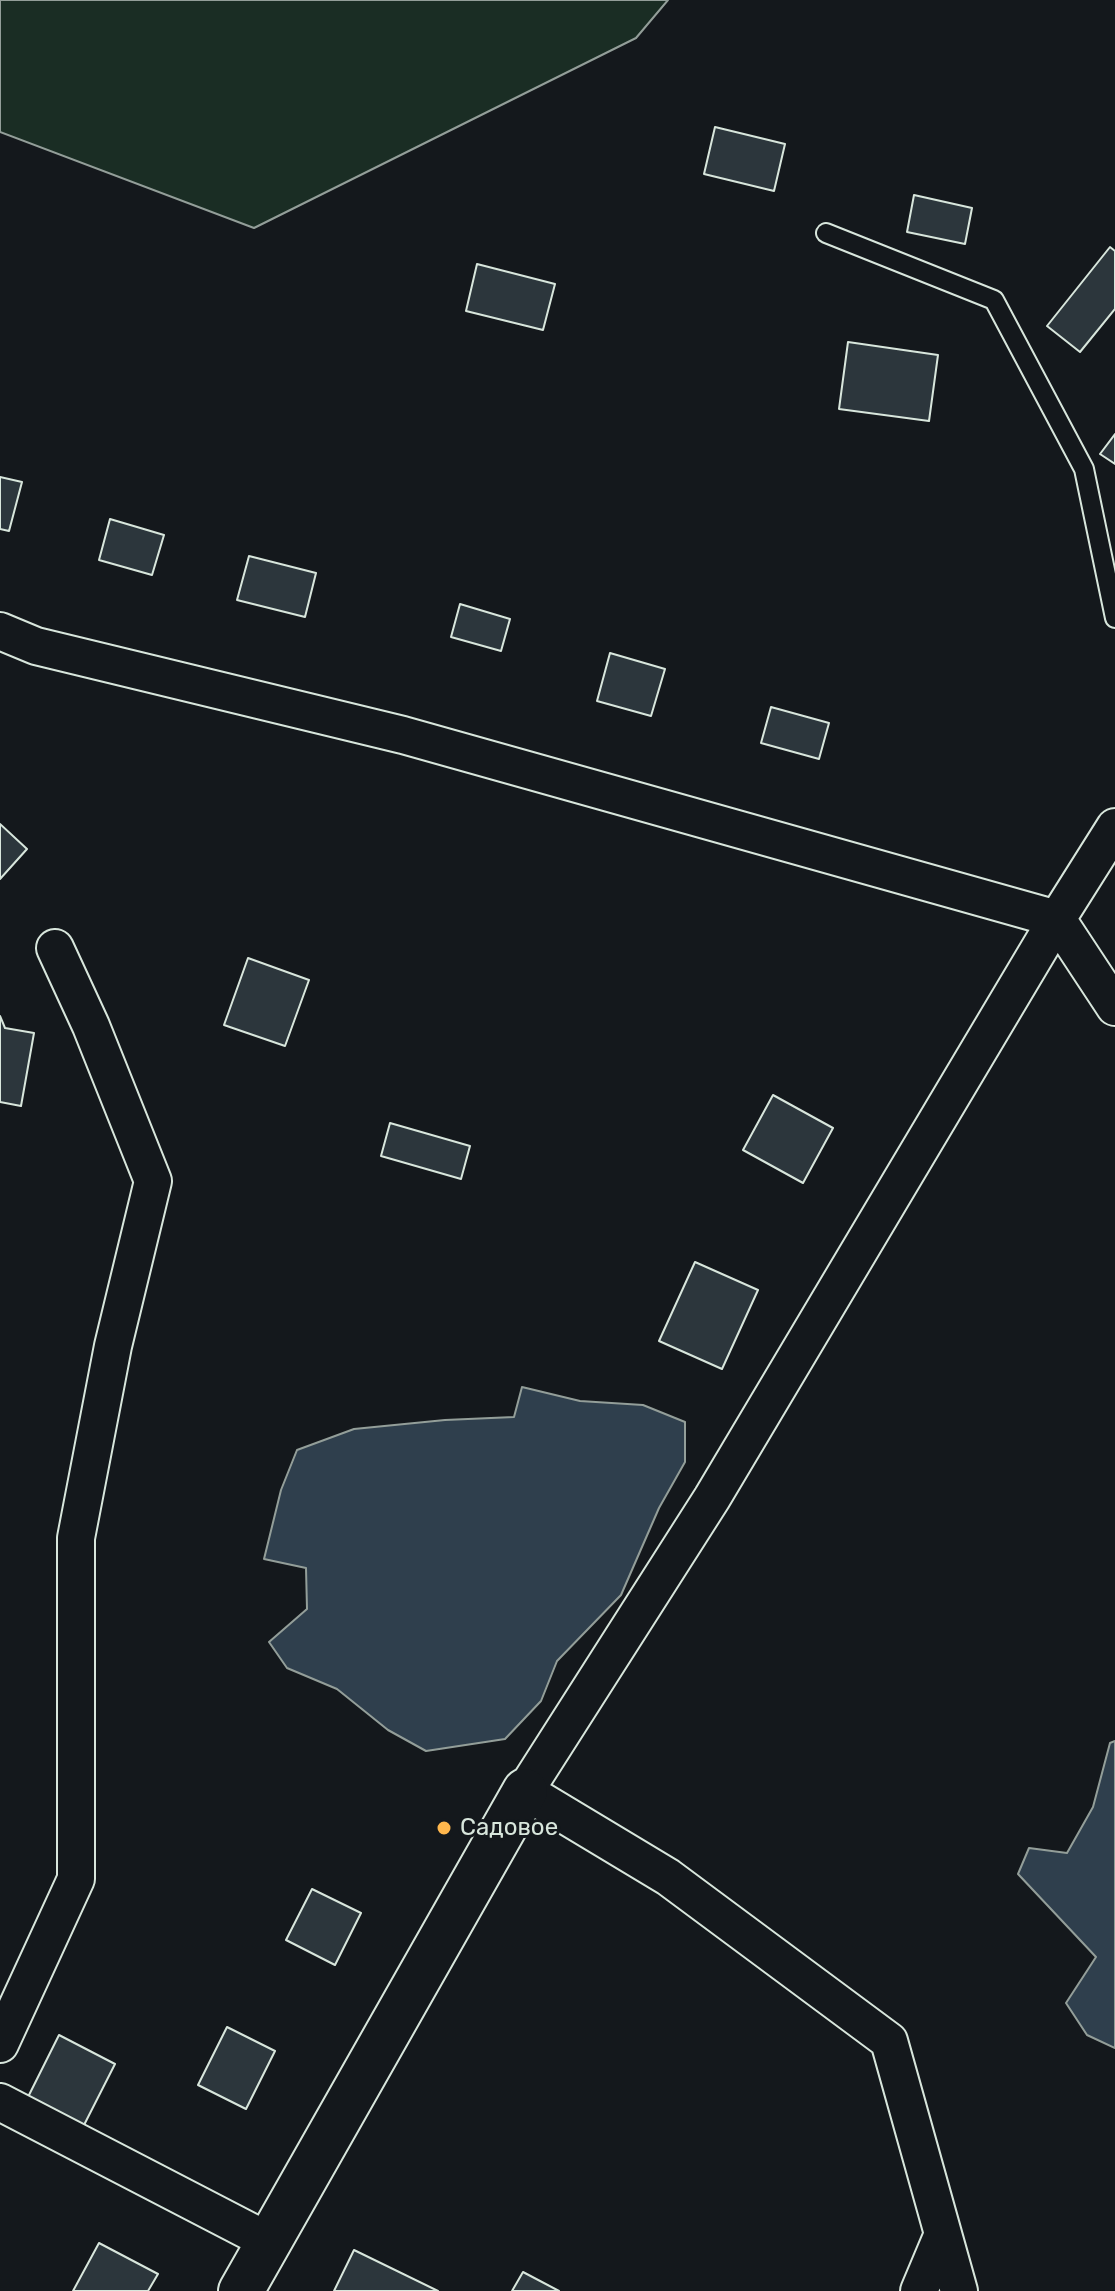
<!DOCTYPE html>
<html>
<head>
<meta charset="utf-8">
<style>
	body { margin:0 }
	canvas { display:block; background:#14181c }
</style>
</head>
<body>
<canvas width="1115" height="2291"></canvas>
<script>
const ctx = document.querySelector('canvas').getContext('2d');
ctx.lineJoin = 'round';
function fillPath(path, color) {
  ctx.fillStyle = color;
  ctx.fill(path, 'evenodd');
}
function poly(rows) {
  const path = new Path2D();
  for (const r of rows) {
    path.moveTo(r[0], r[1]);
    for (let i = 2; i < r.length; i += 2) path.lineTo(r[i], r[i + 1]);
  }
  return path;
}
function stroke(path, color, width, dash) {
  ctx.strokeStyle = color;
  ctx.lineWidth = width;
  ctx.lineCap = dash ? 'butt' : 'round';
  ctx.setLineDash(dash || []);
  ctx.stroke(path);
}
function drawText(font, color, halo, rows, align = 'center') {
  ctx.font = font + ' Rubik,sans-serif';
  ctx.lineWidth = 6;
  ctx.setLineDash([]);
  ctx.textBaseline = 'middle';
  ctx.strokeStyle = halo;
  ctx.fillStyle = color;
  for (const [text, x, y, turn = 0] of rows) {
    ctx.save();
    ctx.translate(x, y);
    ctx.rotate((+turn || 0) * Math.PI / 180);
    ctx.textAlign = isNaN(turn) ? turn : align;
    if (halo) ctx.strokeText(text, 0, 0);
    ctx.fillText(text, 0, 0);
    ctx.restore();
  }
}
const green = poly([
	[0,0,668,0,636,38,254,228,0,132,0,0]
]);
const water = poly([
	[522,1387,580,1401,643,1405,685,1422,685,1462,659,1508,621,1595,557,1661,541,1701,505,1739,426,1751,388,1730,337,1689,287,1668,269,1642,307,1609,306,1568,264,1559,281,1490,297,1450,354,1429,445,1420,514,1417,522,1387],
	[1115,1741,1115,2048,1087,2035,1066,2003,1096,1957,1018,1874,1029,1848,1067,1853,1093,1807,1110,1743,1115,1741]
]);
const building = poly([
	[715,127,785,144,774,191,704,174,715,127],
	[914,195,972,208,965,244,907,232,914,195],
	[1110,247,1115,251,1115,309,1080,352,1047,326,1110,247],
	[477,264,555,284,543,330,466,311,477,264],
	[848,342,938,355,929,421,839,409,848,342],
	[1115,434,1115,464,1100,454,1115,434],
	[0,477,22,482,9,531,0,529,0,477],
	[110,519,164,535,152,575,99,560,110,519],
	[249,556,316,573,305,617,237,600,249,556],
	[460,604,510,619,501,651,451,637,460,604],
	[610,653,665,669,651,716,597,701,610,653],
	[771,707,829,723,819,759,761,743,771,707],
	[0,824,27,849,0,879,0,824],
	[248,958,309,980,285,1046,224,1025,248,958],
	[0,1016,5,1028,34,1033,21,1106,0,1102,0,1016],
	[773,1095,833,1128,803,1183,743,1150,773,1095],
	[390,1123,470,1146,461,1179,381,1156,390,1123],
	[695,1262,758,1290,722,1369,659,1341,695,1262],
	[312,1889,361,1913,335,1965,286,1940,312,1889],
	[227,2027,275,2051,246,2109,198,2085,227,2027],
	[59,2035,115,2064,83,2127,27,2099,59,2035],
	[99,2243,158,2274,148,2291,73,2291,99,2243],
	[354,2250,438,2291,334,2291,354,2250],
	[523,2272,559,2291,512,2291,523,2272]
]);
const lane = poly([
	[826,233,994,300,1084,469,1115,618]
]);
const street = poly([
	[0,631,36,646,403,735,1057,919,1115,1007],
	[0,2044,76,1879,76,1538,113,1346,153,1181,91,1026,55,948],
	[0,2102,270,2242],
	[919,2291,943,2234],
	[959,2291,889,2041,668,1877,525,1791,712,1498,1057,919,1115,827]
]);
const secondary = poly([
	[241,2291,525,1791]
]);
const markers = [
	[444,1828,8,"#ffb74d"]
];
const poiNames = [
	["Садовое",460,1828]
];
fillPath(green, '#1a2d24');
stroke(green, '#939e99', 2);
fillPath(water, '#2f3f4d');
stroke(water, '#939e99', 2);
fillPath(building, '#2c363c');
stroke(building, '#d8e6dc', 2);
stroke(lane, '#d8e6dc', 22);
stroke(street, '#d8e6dc', 40);
stroke(secondary, '#d8e6dc', 48);
stroke(lane, '#14181c', 18);
stroke(street, '#14181c', 36);
stroke(secondary, '#14181c', 44);
for (const [x, y, r, color] of markers) {
  const dot = new Path2D();
  dot.arc(x, y, r, 0, 2 * Math.PI);
  ctx.fillStyle = color;
  ctx.fill(dot);
  stroke(dot, '#14181c', 3);
}
drawText('24px', '#d8e6dc', '#14181c', poiNames, 'left');
</script>
</body>
</html>
